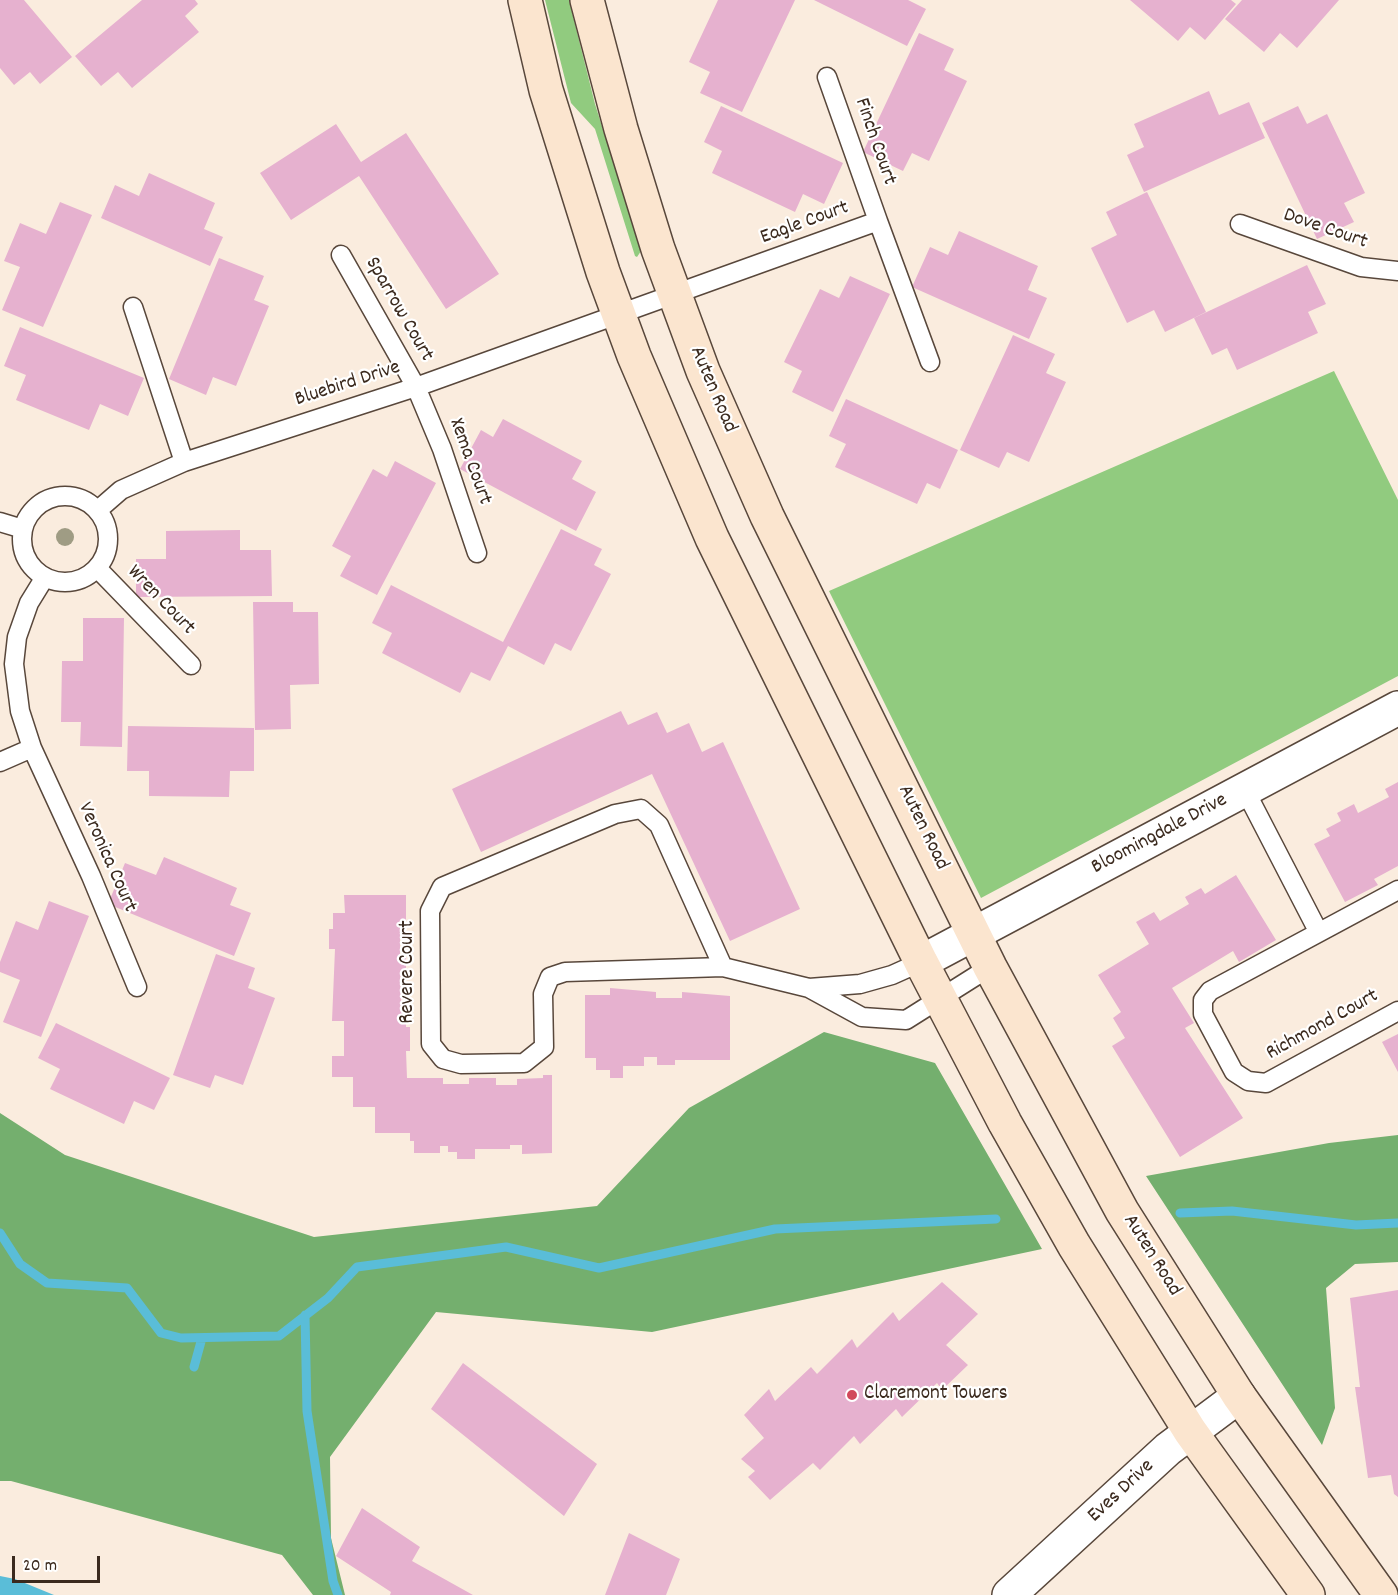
<!DOCTYPE html>
<html>
<head>
<meta charset="utf-8">
<style>
	body { margin:0 }
	#map { position:relative; width:1398px; height:1595px; overflow:hidden; background:#faecde; font-family:Dekko,sans-serif }
	canvas { display:block }
	.scale { position:absolute; left:12px; top:1556px; width:88px; height:27px; box-sizing:border-box; border:3px solid #3b2a1e; border-top:0; padding-left:8px; font-size:18px; line-height:21px; white-space:nowrap; color:#3b2a1e; -webkit-text-stroke:4px #fff; paint-order:stroke }
</style>
</head>
<body>
<div id="map">
<canvas width="1398" height="1595"></canvas>
<div class="scale">20 m</div>
</div>
<script>
const ctx = document.querySelector('canvas').getContext('2d');
ctx.lineJoin = 'round';
function fillPath(path, color) {
  ctx.fillStyle = color;
  ctx.fill(path, 'evenodd');
}
function poly(rows) {
  const path = new Path2D();
  for (const r of rows) {
    if (r.length === 3) {
      path.moveTo(r[0] + r[2], r[1]);
      path.arc(r[0], r[1], r[2], 0, 2 * Math.PI);
      continue;
    }
    path.moveTo(r[0], r[1]);
    for (let i = 2; i < r.length; i += 2) path.lineTo(r[i], r[i + 1]);
  }
  return path;
}
function stroke(path, color, width, dash) {
  ctx.strokeStyle = color;
  ctx.lineWidth = width;
  ctx.lineCap = dash ? 'butt' : 'round';
  ctx.setLineDash(dash || []);
  ctx.stroke(path);
}
function drawText(font, color, halo, rows, align = 'center') {
  ctx.font = font + ' Dekko,sans-serif';
  ctx.lineWidth = 4.5;
  ctx.setLineDash([]);
  ctx.textBaseline = 'middle';
  ctx.strokeStyle = halo;
  ctx.fillStyle = color;
  for (const [text, x, y, turn = 0] of rows) {
    ctx.save();
    ctx.translate(x, y);
    ctx.rotate((+turn || 0) * Math.PI / 180);
    ctx.textAlign = isNaN(turn) ? turn : align;
    if (halo) ctx.strokeText(text, 0, 0);
    ctx.fillText(text, 0, 0);
    ctx.restore();
  }
}
const green = poly([
	[545,0,569,0,595,104,641,251,637,257,635,256,595,129,571,103],
	[1334,371,1398,500,1398,676,981,898,829,591]
]);
const forest = poly([
	[824,1032,935,1063,1042,1249,652,1332,436,1312,330,1457,331,1538,345,1595,313,1595,282,1555,11,1481,0,1481,0,1113,65,1155,314,1237,597,1206,689,1108],
	[1398,1135,1398,1262,1355,1264,1326,1288,1335,1408,1322,1445,1146,1176,1329,1143]
]);
const water = poly([
	[0,1576,15,1579,54,1595,0,1595]
]);
const stream = poly([
	[1180,1213,1232,1211,1356,1225,1398,1223],
	[0,1233,20,1264,47,1283,127,1288,161,1333,181,1338,279,1336,328,1298,357,1267,506,1247,599,1268,775,1229,996,1219],
	[305,1315,307,1411,333,1581,338,1595],
	[194,1367,202,1338]
]);
const building = poly([
	[0,0,24,0,72,57,40,84,30,72,14,85,0,68],
	[142,0,195,0,198,4,185,16,199,32,132,88,118,72,101,86,75,56],
	[718,0,795,0,742,112,700,93,710,72,689,62],
	[814,0,908,0,926,9,907,46],
	[1130,0,1231,0,1236,4,1205,40,1190,27,1178,41],
	[1242,0,1339,0,1297,48,1280,33,1264,52,1225,19],
	[919,33,954,49,944,70,967,81,929,161,912,153,903,171,863,152],
	[1209,91,1219,115,1249,102,1265,138,1144,192,1127,155,1144,147,1134,124],
	[721,106,843,163,824,204,803,194,795,212,712,173,722,151,704,142],
	[1298,106,1307,124,1327,114,1365,193,1344,203,1354,222,1317,239,1262,123],
	[336,124,361,162,406,133,499,274,446,309,359,176,291,220,260,173],
	[149,173,215,203,204,229,223,237,210,266,101,218,115,185,139,196],
	[1147,192,1206,312,1165,332,1154,310,1127,323,1091,248,1117,235,1106,212],
	[60,202,92,215,43,327,2,310,20,267,4,261,20,223,46,234],
	[959,231,1038,266,1028,290,1047,298,1029,339,912,287,930,247,948,255],
	[219,258,264,276,254,300,269,306,236,386,213,377,206,395,169,379],
	[1307,265,1326,304,1308,312,1318,333,1237,370,1227,348,1212,355,1194,318],
	[850,276,890,294,833,412,792,392,802,371,784,362,820,289,839,298],
	[20,327,144,378,128,416,100,404,89,430,16,400,26,375,4,366],
	[1013,335,1055,354,1046,373,1066,382,1029,462,1007,452,999,468,960,450],
	[846,399,958,450,940,489,927,483,917,504,835,467,846,444,829,436],
	[503,419,582,461,572,479,596,492,576,531,460,469,481,430,493,437],
	[395,461,436,483,377,595,340,576,351,556,332,546,373,469,387,477],
	[561,529,602,549,594,565,611,574,571,651,555,643,544,665,508,646,490,681,471,672,460,693,382,653,392,633,372,623,391,585,503,642],
	[240,530,240,550,271,550,272,596,136,597,136,559,166,559,166,531],
	[253,602,293,602,293,612,318,612,319,684,290,685,291,729,255,730],
	[83,618,124,618,122,747,80,746,81,722,61,722,62,661,83,661],
	[621,711,628,725,657,712,667,733,689,723,702,752,723,742,800,909,730,941,652,774,481,852,452,789],
	[128,726,254,728,254,771,230,771,229,797,149,796,149,771,127,771],
	[1398,782,1398,866,1374,879,1378,885,1345,902,1314,844,1330,836,1326,829,1341,821,1337,813,1354,804,1358,813,1389,797,1385,789],
	[164,857,237,888,230,905,251,913,234,956,108,904,125,863,156,875],
	[1236,875,1276,940,1239,962,1233,951,1172,988,1194,1023,1185,1028,1243,1118,1180,1157,1112,1046,1125,1038,1113,1018,1121,1012,1098,975,1149,944,1136,922,1154,912,1160,921,1189,904,1185,897,1201,888,1205,894],
	[344,895,406,895,406,929,400,929,400,955,406,955,406,977,400,977,401,1002,406,1002,406,1027,410,1027,410,1051,406,1051,407,1078,443,1078,443,1084,469,1084,469,1078,496,1078,496,1085,517,1085,517,1079,543,1078,543,1075,552,1075,552,1153,522,1154,522,1145,510,1145,510,1149,475,1149,475,1159,457,1159,457,1152,448,1152,448,1146,440,1146,440,1153,414,1153,414,1141,410,1141,410,1133,375,1133,375,1107,353,1107,353,1077,332,1077,332,1056,344,1056,344,1021,332,1021,335,949,329,949,329,929,333,929,333,913,345,913],
	[49,901,89,916,41,1037,3,1022,20,980,0,972,0,962,16,921,38,930],
	[216,954,255,968,248,988,275,998,243,1085,215,1075,210,1088,173,1075],
	[610,988,656,992,656,998,682,998,682,992,730,996,730,1060,675,1060,675,1065,657,1065,657,1057,644,1057,644,1066,623,1066,623,1078,610,1078,610,1070,596,1070,596,1058,585,1058,585,995,610,995],
	[56,1023,170,1078,154,1110,134,1101,124,1124,50,1089,60,1069,38,1058],
	[1398,1034,1398,1072,1382,1042],
	[942,1282,978,1314,946,1345,968,1365,942,1390,937,1383,902,1417,896,1409,860,1444,854,1436,820,1470,813,1463,770,1500,748,1477,755,1471,741,1459,764,1438,744,1415,769,1389,775,1401,811,1367,817,1374,852,1339,857,1348,893,1312,899,1321],
	[1398,1290,1398,1497,1394,1494,1391,1475,1368,1478,1355,1387,1360,1387,1350,1298],
	[463,1363,597,1464,564,1516,431,1409],
	[362,1508,420,1547,412,1561,473,1595,390,1595,391,1592,336,1556],
	[629,1533,680,1559,666,1595,605,1595]
]);
const lane = poly([
	[827,77,878,221],
	[1240,224,1361,267,1398,271],
	[341,255,416,387,442,449,477,553],
	[133,307,184,462],
	[65,539,43],
	[98,510,121,490,184,462,416,387,878,221,930,362],
	[0,522,23,529],
	[97,568,191,665],
	[45,577,29,603,17,637,14,664,20,711,32,748,91,876,137,987],
	[0,762,32,748],
	[1245,790,1318,931],
	[1398,890,1210,991,1203,1000,1203,1014,1234,1072,1248,1081,1266,1083,1398,1011],
	[723,967,659,825,641,809,615,814,442,887,430,911,431,1044,443,1059,461,1064,524,1063,544,1047,543,994,550,977,565,972,723,967,809,988,862,1017,906,1020,990,967],
	[809,988,860,984,892,975,921,962]
]);
const street = poly([
	[921,962,1398,708],
	[1009,1595,1168,1449,1239,1396]
]);
const secondary = poly([
	[525,0,546,90,603,272,634,356,712,538,921,962,1005,1123,1074,1245,1190,1431,1308,1595],
	[587,0,621,129,658,249,703,371,767,516,990,967,1122,1211,1239,1396,1381,1595]
]);
const trees = [
	[65,537]
];
const markers = [
	[852,1395,6,"#d1495b"]
];
const streetNames = [
	["Finch Court",874,142,71],
	["Eagle Court",805,224,-20],
	["Dove Court",1325,230,19],
	["Sparrow Court",398,310,60],
	["Bluebird Drive",348,385,-18],
	["Auten Road",712,390,67],
	["Xema Court",469,462,70],
	["Wren Court",160,601,46],
	["Auten Road",922,828,64],
	["Bloomingdale Drive",1160,835,-28],
	["Veronica Court",106,858,66],
	["Revere Court",409,972,-90],
	["Richmond Court",1323,1026,-29],
	["Auten Road",1151,1256,58],
	["Eves Drive",1122,1492,-43]
];
const poiNames = [
	["Claremont Towers",864,1395]
];
fillPath(green, '#91cb7f');
fillPath(forest, '#74af6e');
fillPath(water, '#5abdd8');
stroke(stream, '#5abdd8', 9);
fillPath(building, '#e6b1cf');
stroke(lane, '#58473b', 21);
stroke(street, '#58473b', 36);
stroke(secondary, '#58473b', 36);
stroke(lane, '#fff', 18);
stroke(street, '#fff', 33);
stroke(secondary, '#fbe5cf', 33);
ctx.fillStyle = '#9f9c84';
for (const [x, y] of trees) {
  ctx.beginPath();
  ctx.arc(x, y, 9, 0, 2 * Math.PI);
  ctx.fill();
}
for (const [x, y, r, color] of markers) {
  const dot = new Path2D();
  dot.arc(x, y, r, 0, 2 * Math.PI);
  ctx.fillStyle = color;
  ctx.fill(dot);
  stroke(dot, '#fff', 2);
}
drawText('21px', '#3b2a1e', '#fff', streetNames);
drawText('21px', '#3b2a1e', '#fff', poiNames, 'left');
</script>
</body>
</html>
